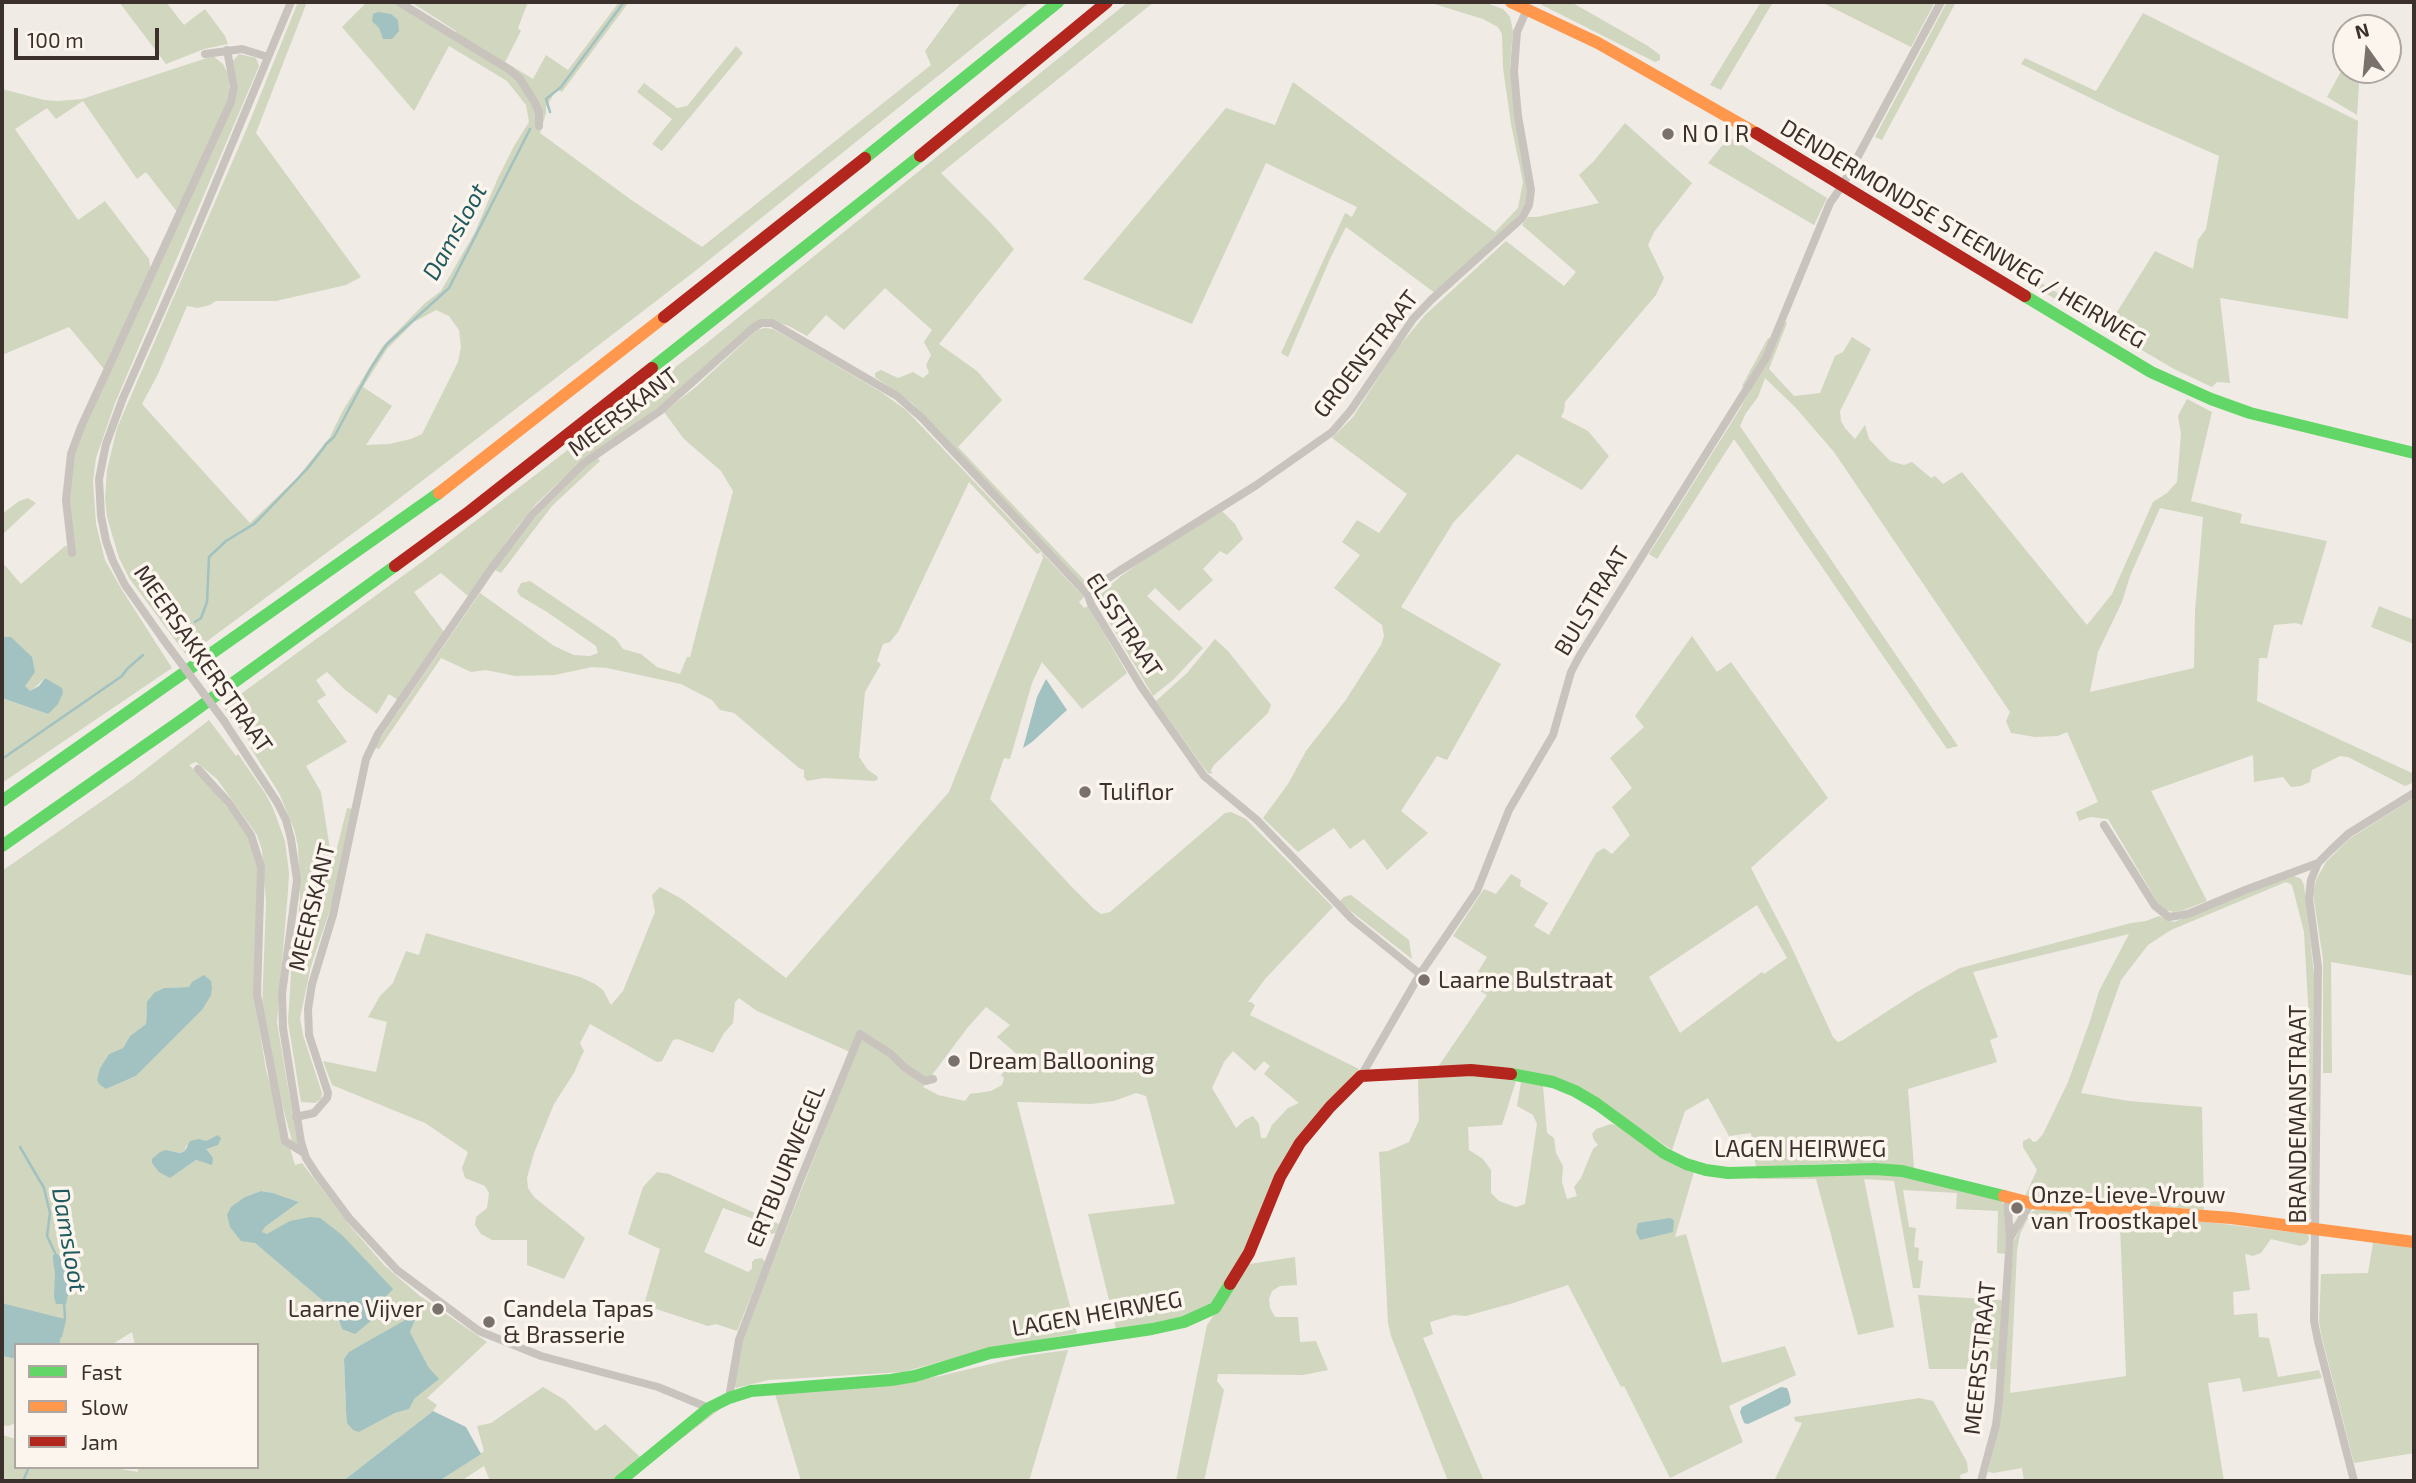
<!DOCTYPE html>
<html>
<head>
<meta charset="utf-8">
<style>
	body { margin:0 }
	#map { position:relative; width:2416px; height:1483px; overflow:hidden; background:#f0ebe5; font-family:"Exo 2",sans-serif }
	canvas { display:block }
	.frame { position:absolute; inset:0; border:4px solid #3b302b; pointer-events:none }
	.legend { position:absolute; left:14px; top:1343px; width:245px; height:126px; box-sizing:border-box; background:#fbf5ee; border:2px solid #aea6a0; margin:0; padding:9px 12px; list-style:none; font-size:21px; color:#3b302b }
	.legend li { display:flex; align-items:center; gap:14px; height:35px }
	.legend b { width:35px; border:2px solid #aea6a0 }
	.north { position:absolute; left:2332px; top:14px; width:70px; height:70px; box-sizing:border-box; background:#fbf5ee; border:2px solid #aea6a0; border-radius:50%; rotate:345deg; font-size:19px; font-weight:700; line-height:28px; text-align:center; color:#3b302b }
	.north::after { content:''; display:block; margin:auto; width:24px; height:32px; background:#7a716c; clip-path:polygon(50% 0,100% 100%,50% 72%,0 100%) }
	.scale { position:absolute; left:14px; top:28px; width:145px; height:32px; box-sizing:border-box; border:4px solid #3b302b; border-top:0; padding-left:9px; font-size:21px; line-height:24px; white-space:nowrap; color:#3b302b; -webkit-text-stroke:5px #fbf5ee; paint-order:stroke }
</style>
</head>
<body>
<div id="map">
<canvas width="2416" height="1483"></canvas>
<div class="frame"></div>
<ul class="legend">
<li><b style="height:9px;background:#63d668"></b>Fast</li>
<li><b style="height:9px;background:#ff974d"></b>Slow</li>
<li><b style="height:9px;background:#b3261e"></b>Jam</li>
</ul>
<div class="north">N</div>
<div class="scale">100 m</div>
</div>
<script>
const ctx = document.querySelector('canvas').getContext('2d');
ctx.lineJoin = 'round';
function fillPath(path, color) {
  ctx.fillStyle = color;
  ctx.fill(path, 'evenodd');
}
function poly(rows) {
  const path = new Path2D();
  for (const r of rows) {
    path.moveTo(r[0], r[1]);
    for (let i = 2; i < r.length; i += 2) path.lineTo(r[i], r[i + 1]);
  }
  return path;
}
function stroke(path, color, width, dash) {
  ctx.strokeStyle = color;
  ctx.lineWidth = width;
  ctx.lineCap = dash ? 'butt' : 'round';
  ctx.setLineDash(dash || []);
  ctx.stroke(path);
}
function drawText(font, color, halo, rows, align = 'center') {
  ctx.font = font + ' "Exo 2",sans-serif';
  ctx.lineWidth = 7;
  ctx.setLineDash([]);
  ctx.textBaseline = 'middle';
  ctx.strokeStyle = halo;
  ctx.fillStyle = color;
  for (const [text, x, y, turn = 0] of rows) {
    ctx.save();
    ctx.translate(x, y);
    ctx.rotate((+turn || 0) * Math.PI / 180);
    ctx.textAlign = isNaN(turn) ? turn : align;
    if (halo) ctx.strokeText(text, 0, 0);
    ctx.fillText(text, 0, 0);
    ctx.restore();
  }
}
const green = poly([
	[119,2,166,2,184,25,205,9,225,36,228,44,204,49,166,64],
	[298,2,307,2,256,133,361,277,346,285,276,301,216,301,210,305,198,308,187,306,158,374,142,404,250,523,296,479,330,437,342,412,382,347,425,303,441,291,475,232,498,178,514,146,529,122,526,105,507,81,449,46,414,111,342,27,367,2,393,2,452,39,456,31,411,2,528,2,518,28,521,31,505,62,533,79,546,55,568,70,619,2,629,2,562,92,557,89,546,107,546,113,540,133,630,199,702,247,931,65,925,51,961,2,1030,2,699,268,379,514,187,656,129,578,119,558,107,517,105,499,107,470,117,428,247,128],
	[436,310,449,316,459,330,461,347,458,362,422,434,411,439,389,444,366,445,392,406,363,387,387,349,414,322],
	[1128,2,1154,2,941,173,992,224,1014,249,939,344,977,371,1002,400,958,447,1088,584,1084,588,912,403,875,377,875,373,881,370,898,378,913,372,923,378,929,373,926,365,931,355,924,342,932,330,885,288,844,330,826,315,807,336,789,326,769,320,658,408,582,462,558,483,536,504,517,527,468,596,441,573,414,592,444,632,398,700,389,694,377,714,344,689,327,672,316,680,326,695,317,701,347,742,306,766,321,792,331,856,335,856,347,808,353,809,332,904,311,966,300,1018,303,1035,322,1093,321,1099,315,1103,301,1102,288,1022,292,958,300,902,298,846,294,829,279,793,250,747,252,745,223,707,430,556,708,342],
	[1428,2,1483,2,1503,9,1510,17,1513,31,1510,65,1513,95,1528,192,1525,205,1517,218,1435,293,1346,227,1330,259,1288,357,1281,353,1345,213,1352,217,1357,207,1266,163,1192,324,1083,279,1226,108,1275,125,1293,82,1495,232,1518,208,1523,182,1511,124,1503,68,1502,34,1498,27,1483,19],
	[1536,2,1571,2,1648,46,1660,55,1660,60,1655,62],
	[1761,2,1773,2,1721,90,1710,85],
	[1821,2,1935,2,1911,47],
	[1947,2,1956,2,1882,140,1875,137],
	[2143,13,2358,121,2348,319,2220,298,2230,383,2217,382,2212,387,2174,369,2023,280,2027,274,2109,325,2155,251,2193,269,2198,240,2206,229,2219,156,2119,112,2021,64,2025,58,2096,91],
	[736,46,743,53,662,151,652,144,672,119,637,92,644,83,677,108,687,106],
	[239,54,256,58,259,66,115,403,96,458,93,481,96,524,105,560,122,590,172,668,2,783,2,698,48,714,61,688,45,678,30,692,25,686,2,637,2,562,21,584,65,546,73,548,69,513,70,481,75,449,232,107,238,87,233,61],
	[213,56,223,64,229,76,230,95,178,213,146,172,137,179,83,101,56,119,47,108,15,129,78,220,105,201,149,259,151,271,104,369,69,327,2,355,2,89,44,100,58,101,82,99],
	[2346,62,2346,70,2360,70,2357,115,2327,97],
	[1625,123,1692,183,1654,232,1648,245,1664,278,1656,295,1565,402,1564,411,1561,417,1588,431,1609,456,1582,490,1517,454,1453,523,1401,607,1501,664,1447,760,1437,756,1401,811,1428,833,1387,870,1364,839,1350,849,1334,828,1298,852,1263,818,1288,784,1306,751,1345,701,1381,645,1384,636,1382,625,1334,588,1360,555,1342,542,1357,520,1379,533,1407,494,1332,438,1353,417,1396,350,1425,315,1506,241,1564,286,1576,272,1522,225,1528,217,1537,217,1599,203,1579,175,1593,162],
	[1729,137,1827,198,1814,225,1708,163],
	[1784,321,1787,323,1769,369,1794,396,1820,393,1835,356,1843,352,1852,337,1871,349,1840,411,1841,421,1845,428,1855,439,1865,425,1869,439,1890,461,1904,465,1912,462,1931,478,1935,476,1943,484,1962,472,2087,625,2112,594,2153,502,2167,493,2177,482,2181,434,2178,416,2187,399,2212,412,2191,501,2242,514,2240,523,2327,541,2302,625,2296,623,2274,625,2267,658,2259,658,2257,701,2414,774,2414,782,2405,786,2348,757,2340,756,2312,770,2310,782,2301,786,2291,787,2283,777,2254,782,2253,755,2151,791,2207,901,2184,910,2174,912,2166,910,2158,903,2108,819,2090,817,2079,821,2076,812,2098,802,2067,732,2058,736,2035,737,2011,733,2006,721,2010,712,1834,452,1796,408,1765,378,1758,397,1746,413,1740,426,1958,746,1947,749,1734,439,1657,559,1649,554,1740,409,1750,390,1742,386,1768,338,1776,341],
	[2160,508,2203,517,2195,611,2194,668,2090,692,2098,652,2122,602,2130,576],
	[765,328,773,329,793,340,881,392,906,410,1084,597,1079,602,1084,608,1088,606,1127,673,1082,709,1042,662,1032,683,1010,759,1004,758,990,799,1070,885,1094,909,1101,914,1110,912,1225,813,1231,812,1246,819,1333,907,1265,979,1248,1002,1251,1002,1255,1005,1250,1015,1359,1069,1316,1115,1238,1264,1213,1303,1184,1317,1116,1329,1088,1214,1175,1204,1146,1096,1136,1093,1114,1101,1091,1104,1017,1102,1077,1333,983,1350,903,1372,769,1380,736,1388,734,1384,743,1339,857,1048,848,1051,757,1011,739,998,735,1002,733,1023,724,1033,713,1053,678,1039,673,1040,662,1061,657,1062,590,1024,580,1043,584,1051,581,1057,574,1073,554,1104,534,1153,527,1178,528,1188,534,1197,585,1238,564,1279,527,1265,527,1240,492,1240,481,1234,475,1225,476,1217,487,1208,489,1193,485,1186,465,1178,462,1168,468,1152,425,1123,332,1085,323,1061,376,1072,387,1022,368,1017,380,996,393,983,406,951,419,955,426,933,580,977,595,984,603,990,611,1005,623,991,655,912,652,895,660,887,682,899,709,919,786,978,949,792,1043,558,1041,552,1037,554,969,482,898,632,890,642,883,644,877,661,881,664,865,692,859,757,868,770,877,776,878,779,875,781,824,778,807,781,804,777,804,770,799,768,734,713,720,710,712,700,681,684,607,668,592,667,555,675,515,676,486,670,471,672,441,658,379,749,376,748,375,746,480,593,554,646,574,655,590,656,598,653,596,646,547,612,520,596,517,591,521,583,530,581,616,639,623,649,641,654,657,667,680,674,687,657,690,657,733,491,721,471,684,439,664,412,697,386,757,330],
	[986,1007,1010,1025,997,1037,1019,1056,1001,1075,1004,1078,1002,1085,991,1091,970,1094,965,1101,938,1095,923,1087,968,1027],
	[1233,1051,1255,1071,1264,1061,1270,1066,1264,1074,1299,1103,1288,1108,1272,1125,1266,1138,1261,1138,1259,1124,1253,1116,1245,1120,1236,1128,1212,1088,1224,1062],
	[597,457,600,461,552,506,501,573,495,570,535,518,586,466],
	[28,498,36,503,2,535,2,514,19,501],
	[1222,511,1235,524,1243,539,1227,555,1220,551,1203,569,1213,580,1179,611,1155,588,1147,596,1203,648,1174,679,1153,696,1098,603,1098,596,1121,576,1148,557],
	[2379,606,2414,620,2414,644,2371,627],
	[1692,636,1717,672,1731,662,1828,798,1751,868,1790,944,1833,1037,1838,1042,1843,1040,1917,992,1960,968,2131,923,2146,921,2159,916,2174,922,2276,880,2292,875,2301,879,2304,885,2314,974,2313,1217,2302,1224,2295,1221,2305,1220,2309,1215,2309,1020,2304,932,2292,885,2286,882,2171,930,2148,945,2121,980,2081,1093,2129,1101,2202,1107,2204,1210,2025,1196,2037,1170,2023,1147,2023,1141,2030,1138,2033,1142,2037,1141,2043,1134,2068,1082,2090,1021,2099,991,2129,934,1973,972,1998,1037,1990,1040,1997,1062,1908,1089,1914,1168,1845,1163,1756,1167,1751,1133,1729,1136,1708,1098,1685,1111,1672,1150,1576,1086,1438,1067,1487,995,1470,985,1487,957,1453,936,1484,889,1496,894,1511,874,1521,880,1520,886,1548,903,1534,926,1549,935,1596,853,1604,848,1612,854,1630,835,1612,807,1632,788,1610,758,1644,727,1635,716],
	[1757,905,1787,958,1764,974,1762,972,1680,1033,1649,977],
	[1215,639,1228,651,1271,705,1268,713,1214,765,1211,770,1212,774,1208,773,1201,764,1156,701,1187,673],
	[209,720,236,756,238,754,265,793,273,808,285,841,289,873,288,891,277,1022,298,1147,294,1148,277,1086,262,1008,266,903,262,850,257,835,217,779,196,762,189,765,205,780,246,831,254,853,258,870,255,1002,266,1070,295,1165,302,1163,351,1227,385,1266,420,1296,487,1342,427,1398,437,1405,433,1411,343,1481,2,1481,2,1435,16,1439,16,1467,109,1467,138,1472,138,1467,257,1467,257,1345,135,1345,132,1332,111,1345,59,1345,64,1319,2,1303,2,871,132,780],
	[190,987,202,1010,136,1076,106,1089,100,1068,109,1054,123,1048,130,1036,146,1024,146,1012,164,988],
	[218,1135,205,1149,212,1164,196,1160,177,1173,166,1150,180,1153,185,1151,186,1146,211,1140],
	[261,1191,273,1193,299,1202,265,1227,262,1232,267,1235,276,1230,385,1299,378,1305,383,1311,342,1329,336,1312,255,1243,245,1197],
	[415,1320,410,1332,429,1368,415,1398,409,1409,395,1413,359,1432,346,1409,344,1359],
	[2414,798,2414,976,2331,962,2332,1073,2323,1073,2323,959,2313,894,2316,880,2326,862,2349,839],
	[1351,895,1409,940,1412,959,1339,902,1344,897],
	[1476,1075,1516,1081,1502,1125,1468,1127,1469,1150,1483,1159,1491,1170,1491,1193,1499,1201,1516,1207,1525,1204,1537,1124,1533,1115,1517,1106,1521,1082,1543,1086,1547,1133,1554,1138,1556,1153,1563,1166,1562,1182,1567,1199,1577,1196,1574,1187,1581,1178,1593,1149,1598,1145,1594,1140,1592,1134,1596,1129,1611,1124,1618,1126,1694,1172,1675,1237,1686,1234,1722,1363,1785,1346,1796,1375,1729,1406,1743,1442,1670,1478,1624,1386,1621,1387,1568,1285,1510,1304,1466,1316,1454,1315,1430,1322,1433,1334,1423,1338,1484,1481,1448,1481,1391,1336,1388,1323,1379,1152,1388,1151,1409,1142,1419,1120,1418,1079],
	[657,1172,669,1174,779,1224,776,1233,771,1234,766,1232,762,1222,723,1208,704,1252,748,1272,752,1269,752,1262,755,1259,762,1258,765,1262,737,1331,716,1324,708,1326,644,1305,660,1249,628,1234,643,1187],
	[1872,1173,1902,1175,2001,1201,2004,1205,2007,1233,2005,1254,1997,1253,1998,1211,1956,1209,1957,1193,1903,1190,1909,1227,1916,1228,1914,1247,1919,1248,1918,1260,1923,1261,1920,1288,1913,1288,1894,1181,1864,1179,1894,1327,1858,1335,1816,1179,1757,1179,1756,1175],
	[2037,1209,2156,1216,2308,1234,2309,1239,2306,1244,2300,1246,2271,1239,2261,1253,2253,1256,2245,1254,2250,1290,2233,1292,2234,1315,2257,1313,2259,1337,2269,1338,2278,1377,2319,1370,2322,1378,2243,1392,2240,1378,2208,1383,2224,1481,2024,1481,2022,1468,1994,1473,1988,1472,1998,1430,2014,1241,2027,1215],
	[2034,1215,2114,1219,2115,1224,2120,1225,2126,1376,2010,1393,2017,1251,2020,1234,2028,1218],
	[2373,1243,2414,1246,2414,1453,2354,1463,2322,1338,2319,1322,2321,1274,2368,1273],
	[1295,1257,1297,1285,1280,1286,1272,1291,1269,1299,1270,1308,1275,1317,1298,1317,1300,1342,1316,1341,1328,1370,1303,1375,1218,1374,1217,1381,1224,1390,1204,1481,1176,1481,1207,1325,1249,1264],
	[1918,1295,2002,1300,1998,1369,1929,1369],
	[1068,1350,1029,1481,801,1481,775,1394,871,1387,940,1376,1024,1356],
	[2,1356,16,1359,16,1423,8,1426,2,1425],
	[543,1387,565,1400,596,1431,605,1424,640,1457,699,1413,728,1403,626,1481,490,1481,484,1466,461,1481,439,1481,484,1451,477,1426,491,1423],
	[1920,1398,1933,1401,1967,1462,1968,1472,1960,1475,1961,1481,1774,1481,1802,1423,1795,1421,1794,1417]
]);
const water = poly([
	[378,12,391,14,398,20,399,31,392,39,383,39,379,28,372,21,373,14],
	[2,637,11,637,32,657,35,672,25,686,30,691,39,686,45,678,62,688,63,693,58,704,48,714,2,698],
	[1046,679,1067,710,1032,742,1023,748,1037,697],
	[204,975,211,981,212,987,211,995,202,1010,136,1076,106,1089,100,1085,97,1080,100,1068,109,1054,123,1048,130,1036,146,1024,147,1002,154,993,164,988,189,987,192,982],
	[218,1135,221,1138,218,1145,206,1149,213,1158,212,1165,196,1160,170,1178,159,1172,152,1163,152,1159,160,1152,166,1150,180,1153,185,1151,190,1141,199,1139,206,1141],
	[261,1191,273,1193,299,1202,265,1227,262,1232,267,1234,290,1221,310,1217,320,1218,342,1235,393,1289,378,1305,383,1311,355,1334,342,1329,336,1312,255,1243,241,1241,230,1227,227,1215,231,1207,245,1197],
	[1670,1218,1674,1220,1673,1232,1640,1240,1636,1232,1638,1223],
	[58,1254,65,1265,69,1289,66,1304,56,1304,54,1297,55,1273,53,1260,53,1255],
	[2,1303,65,1319,59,1345,16,1345,16,1359,2,1356],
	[414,1315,415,1320,410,1332,429,1368,439,1379,415,1398,409,1409,395,1413,359,1432,353,1430,347,1423,346,1409,344,1359,349,1352],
	[1781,1387,1787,1388,1789,1393,1791,1402,1789,1405,1748,1424,1744,1423,1740,1412,1742,1407],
	[433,1411,466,1427,481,1454,439,1481,343,1481]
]);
const stream = poly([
	[550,112,546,99,561,87,624,2],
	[325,445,334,437,371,368,387,344,449,288,530,129],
	[195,622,201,618,207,602,209,557,226,541,254,524,264,514,307,469,325,446],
	[2,759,122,676,127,669,143,655],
	[20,1147,44,1188,50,1213,47,1236,57,1257],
	[61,1336,65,1319,64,1301],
	[23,1481,29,1467]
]);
const street = poly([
	[399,2,510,70,520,79,534,101,539,112,539,126],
	[205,54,242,49,268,57],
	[72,553,66,500,71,454,81,427,231,102,234,87,227,50],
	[1088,595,1092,589,1119,571,1255,486,1332,432,1351,410,1413,319,1432,299,1522,218,1529,205,1531,190,1518,116,1514,71,1517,32,1527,9],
	[163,639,125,585,113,561,106,541,101,516,99,479,106,444,123,398,180,269,291,2],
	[224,721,277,802,286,820,291,839,297,880,282,994,283,1028,301,1142,306,1158,317,1175,349,1218,397,1270,479,1331,541,1356,658,1387,709,1408],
	[198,769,229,803,251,835,261,867,257,995,285,1141,304,1153],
	[2104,825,2155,906,2169,917,2188,914,2245,890,2318,863],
	[1361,1076,1420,974,1477,891,1509,810,1553,735,1571,672,1580,655,1766,358,1830,203,1842,186,1941,2],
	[296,1117,314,1113,327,1098,328,1093,309,1035,308,1009,312,984,333,915,366,759,378,734,491,569,532,515,584,463,660,411,753,328,761,323,772,323,897,396,922,418,1088,595,1091,604,1142,688,1204,776,1257,820,1352,919,1420,974],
	[2010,1238,2031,1203],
	[729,1398,739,1340,799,1183,860,1034,891,1054,904,1067,925,1081,933,1079],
	[1981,1481,1996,1425,1999,1400,2010,1238,2007,1196],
	[2354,1481,2318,1341,2314,1321,2318,967,2309,898,2311,880,2318,863,2331,850,2348,834,2414,793]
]);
const fast = poly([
	[865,158,1058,2],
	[2025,296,2151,372,2211,399,2250,413,2414,453],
	[652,368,920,156],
	[2,801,439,493],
	[2,846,186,717,395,566],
	[1511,1074,1553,1082,1575,1091,1597,1104,1664,1153,1686,1164,1706,1170,1728,1173,1875,1169,1902,1171,2004,1196],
	[620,1481,709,1408,729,1398,751,1391,891,1380,915,1376,990,1353,1152,1329,1184,1322,1215,1308,1230,1284]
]);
const slow = poly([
	[1511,2,1598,43,1756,133],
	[439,493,664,317],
	[2004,1196,2031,1203,2231,1218,2414,1242]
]);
const jam = poly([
	[1756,133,2025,296],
	[920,156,1107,2],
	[664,317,865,158],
	[395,566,470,511,652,368],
	[1230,1284,1249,1253,1280,1177,1300,1143,1330,1107,1361,1076,1471,1070,1511,1074]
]);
const streetBridge = poly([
	[163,639,224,721]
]);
const markers = [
	[1668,134,7,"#7a716c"],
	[1085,792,7,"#7a716c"],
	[1424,980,7,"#7a716c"],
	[954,1061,7,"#7a716c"],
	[2017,1208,7,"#7a716c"],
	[438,1309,7,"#7a716c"],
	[489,1322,7,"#7a716c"]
];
const poiNames = [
	["N O I R",1682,134],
	["Tuliflor",1099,792],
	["Laarne Bulstraat",1438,980],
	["Dream Ballooning",968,1061],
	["Onze-Lieve-Vrouw",2031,1195],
	["van Troostkapel",2031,1221],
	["Laarne Vijver",424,1309,"right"],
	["Candela Tapas",503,1309],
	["& Brasserie",503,1335]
];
const streetNames = [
	["DENDERMONDSE STEENWEG / HEIRWEG",1963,234,31],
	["GROENSTRAAT",1366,354,-52],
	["MEERSKANT",623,412,-37],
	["BULSTRAAT",1592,601,-59],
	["ELSSTRAAT",1124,625,57],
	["MEERSAKKERSTRAAT",203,659,55],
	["MEERSKANT",312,907,-76],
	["BRANDEMANSTRAAT",2298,1114,-90],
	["LAGEN HEIRWEG",1800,1149],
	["ERTBUURWEGEL",786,1166,-68],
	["LAGEN HEIRWEG",1097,1314,-10],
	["MEERSSTRAAT",1980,1358,-84]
];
const waterNames = [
	["Damsloot",455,232,-61],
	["Damsloot",69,1240,80]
];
fillPath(green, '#d1d6bf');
fillPath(water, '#a1c2c1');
stroke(stream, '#a1c2c1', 2.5);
stroke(street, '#c9c3be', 8);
stroke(fast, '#63d668', 12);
stroke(slow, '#ff974d', 12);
stroke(jam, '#b3261e', 12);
stroke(streetBridge, '#c9c3be', 8);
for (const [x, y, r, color] of markers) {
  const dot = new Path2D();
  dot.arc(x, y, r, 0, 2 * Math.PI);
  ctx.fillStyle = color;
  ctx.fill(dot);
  stroke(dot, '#fbf5ee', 2.5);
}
drawText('23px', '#3b302b', '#fbf5ee', poiNames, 'left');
drawText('23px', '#3b302b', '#fbf5ee', streetNames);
drawText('italic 24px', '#1f5a5e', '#fbf5ee', waterNames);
</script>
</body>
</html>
